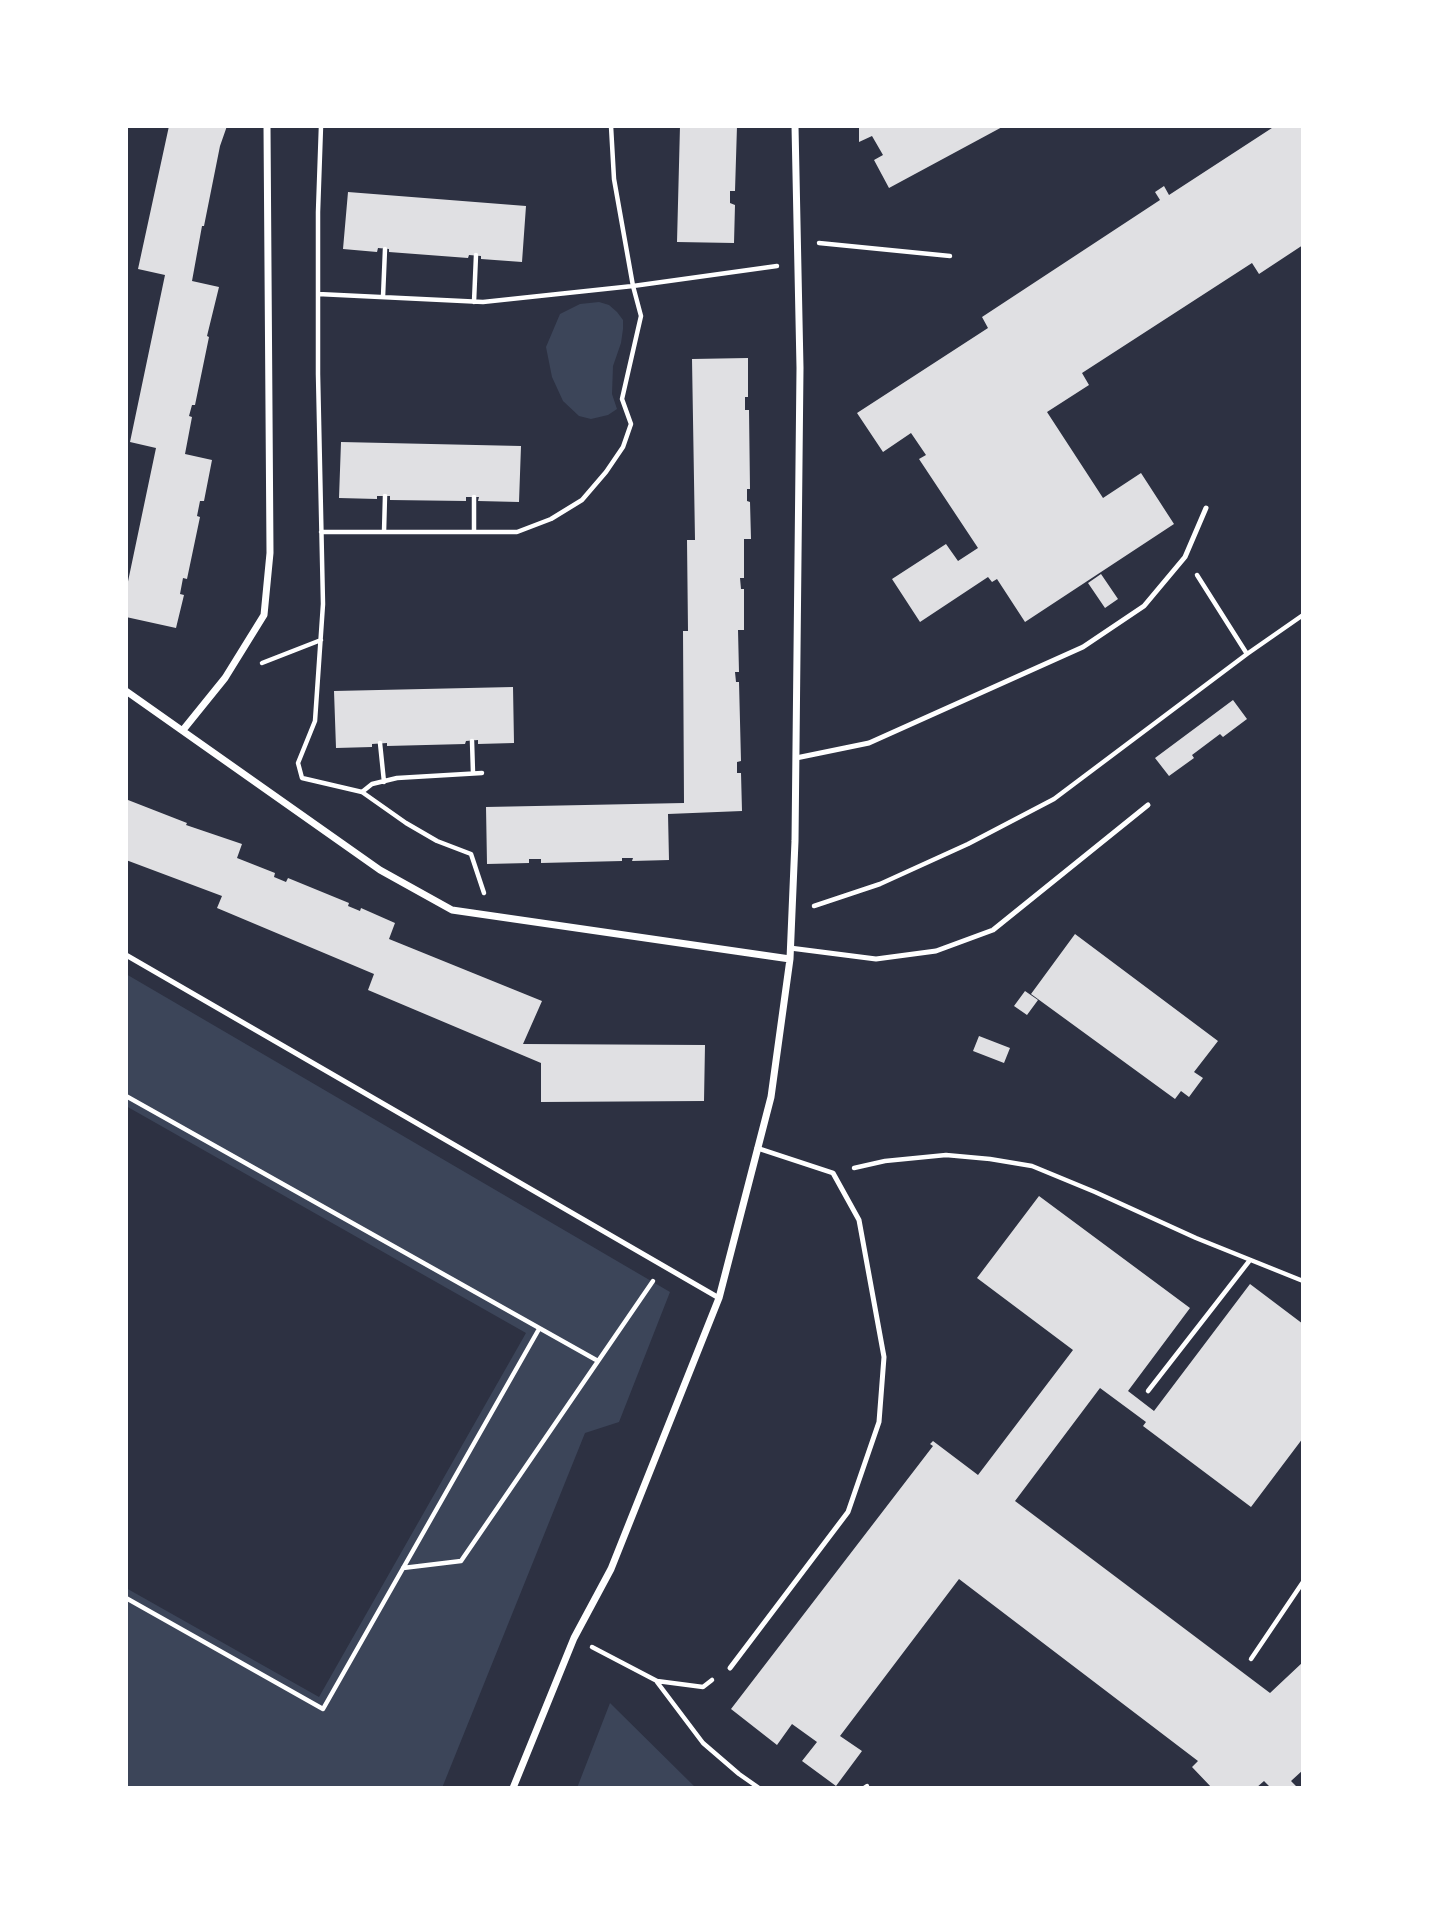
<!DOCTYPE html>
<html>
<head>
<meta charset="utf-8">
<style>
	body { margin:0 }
	#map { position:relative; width:1429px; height:1914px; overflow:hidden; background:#2d3142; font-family:"PT Sans",sans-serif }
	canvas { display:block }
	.frame { position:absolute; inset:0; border:128px solid #fff; pointer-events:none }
</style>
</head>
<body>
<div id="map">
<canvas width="1429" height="1914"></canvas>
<div class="frame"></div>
</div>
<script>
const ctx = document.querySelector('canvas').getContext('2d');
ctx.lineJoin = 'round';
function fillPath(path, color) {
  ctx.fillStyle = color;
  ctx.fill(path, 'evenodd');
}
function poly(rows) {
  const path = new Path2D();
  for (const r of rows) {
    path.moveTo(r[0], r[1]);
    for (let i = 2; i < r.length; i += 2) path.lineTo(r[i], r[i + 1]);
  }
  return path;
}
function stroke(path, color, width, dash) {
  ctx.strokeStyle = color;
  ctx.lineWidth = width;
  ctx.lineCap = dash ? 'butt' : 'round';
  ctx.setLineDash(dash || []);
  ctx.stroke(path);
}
const green = poly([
	[599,302,609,305,617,312,623,320,623,329,621,343,613,366,612,394,617,409,608,415,591,419,579,416,563,401,552,377,546,347,560,314,580,304],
	[126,974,670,1292,619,1422,585,1433,442,1788,126,1788,126,1588,319,1697,526,1333,126,1106],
	[610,1703,696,1788,577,1788]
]);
const building = poly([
	[169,126,227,126,220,146,204,226,202,226,192,281,219,287,207,336,209,337,195,405,192,405,189,416,192,417,185,454,212,460,204,501,200,501,197,516,200,517,187,579,183,578,180,594,184,595,176,628,126,617,126,591,156,448,130,442,165,275,138,269],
	[680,126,737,126,735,191,730,191,730,203,735,205,734,243,677,242],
	[859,126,1004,126,889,188,874,160,883,155,872,136,859,142],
	[1275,126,1303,126,1303,245,1259,274,1252,263,1082,373,1089,385,1047,412,1103,498,1141,473,1174,524,1025,622,997,579,992,582,988,577,920,622,892,579,946,544,958,561,978,548,919,459,926,455,911,433,883,452,857,413,988,328,982,317,1160,200,1155,192,1164,186,1169,195],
	[348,192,526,206,522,262,481,259,481,256,469,255,468,258,389,252,389,249,378,248,377,252,343,249],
	[748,358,748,397,745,397,745,410,749,410,750,489,747,489,747,501,750,502,751,539,744,539,744,578,740,578,741,589,744,589,744,630,738,630,739,672,735,672,736,682,739,682,741,761,737,762,737,773,741,773,742,811,668,814,669,860,632,861,633,858,622,858,622,861,541,863,541,859,529,859,529,863,487,864,486,807,684,803,683,631,688,631,687,540,695,540,692,359],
	[341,442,521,446,519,502,478,501,479,497,466,497,466,501,390,500,390,496,377,496,377,499,339,498],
	[1101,574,1118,599,1105,608,1088,583],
	[513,687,514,743,478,744,478,740,466,741,465,744,387,746,387,743,372,744,372,747,336,748,334,691],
	[1233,700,1247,719,1223,737,1220,734,1192,755,1194,758,1169,776,1155,758],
	[128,800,187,823,186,825,242,844,237,858,275,873,274,877,286,882,288,878,349,903,348,906,360,911,361,908,395,923,389,939,542,1001,523,1044,705,1045,704,1101,541,1102,541,1063,368,990,374,974,217,908,222,896,126,860,126,803],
	[1075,934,1218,1041,1194,1072,1203,1078,1189,1097,1181,1091,1175,1099,1031,994],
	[1025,991,1038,1000,1027,1015,1014,1006],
	[979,1036,1010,1048,1004,1063,973,1051],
	[1039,1196,1190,1308,1128,1391,1154,1411,1250,1284,1303,1324,1303,1438,1251,1507,1143,1426,1146,1422,1100,1388,1015,1501,1270,1693,1303,1662,1303,1770,1291,1781,1298,1788,1271,1788,1264,1781,1256,1788,1212,1788,1192,1767,1198,1761,959,1579,840,1736,862,1751,836,1786,802,1761,817,1742,792,1724,777,1745,731,1709,933,1446,930,1444,933,1441,978,1475,1073,1350,977,1278]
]);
const path = poly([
	[321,126,318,212,318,374,323,604,315,721,298,763,302,778,362,792,406,823,437,841,471,854,484,893],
	[611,126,614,179,633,286,777,266],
	[819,243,950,256],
	[318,294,483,302,633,286,641,316,622,399,631,424,623,447,606,472,582,500,551,519,517,532,321,532],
	[383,297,385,249],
	[474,302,476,255],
	[384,532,385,496],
	[474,532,474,497],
	[1197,575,1247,654],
	[262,663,321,640],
	[472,741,473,773],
	[380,743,384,782],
	[362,792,372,784,397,778,482,773],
	[814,906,880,884,968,844,1054,799,1247,654,1303,615],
	[126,1096,598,1361],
	[854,1168,885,1161,946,1155,990,1159,1032,1166,1095,1192,1196,1238,1303,1281],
	[1148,1391,1250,1260],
	[403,1568,461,1561,653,1281],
	[126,1598,323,1709,539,1329],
	[592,1647,657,1681,703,1687,712,1680],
	[1251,1659,1303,1582],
	[657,1682,703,1743,739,1774,759,1788],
	[864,1788,867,1786]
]);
const service = poly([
	[796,758,869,743,1083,647,1144,606,1185,557,1206,508],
	[790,948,876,959,936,951,993,930,1148,805],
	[126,955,719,1298],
	[730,1668,848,1512,879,1422,884,1357,859,1220,833,1173,757,1148]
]);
const minor = poly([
	[126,691,380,870,452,910,790,959],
	[183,730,225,678,264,615,270,553,267,126],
	[513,1788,574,1638,611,1569,719,1298,771,1097,790,959,795,841,800,368,795,126]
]);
fillPath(green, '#3c4559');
fillPath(building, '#e0e0e3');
stroke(path, '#fff', 4.5);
stroke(service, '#fff', 5);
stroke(minor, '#fff', 7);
</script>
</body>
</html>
